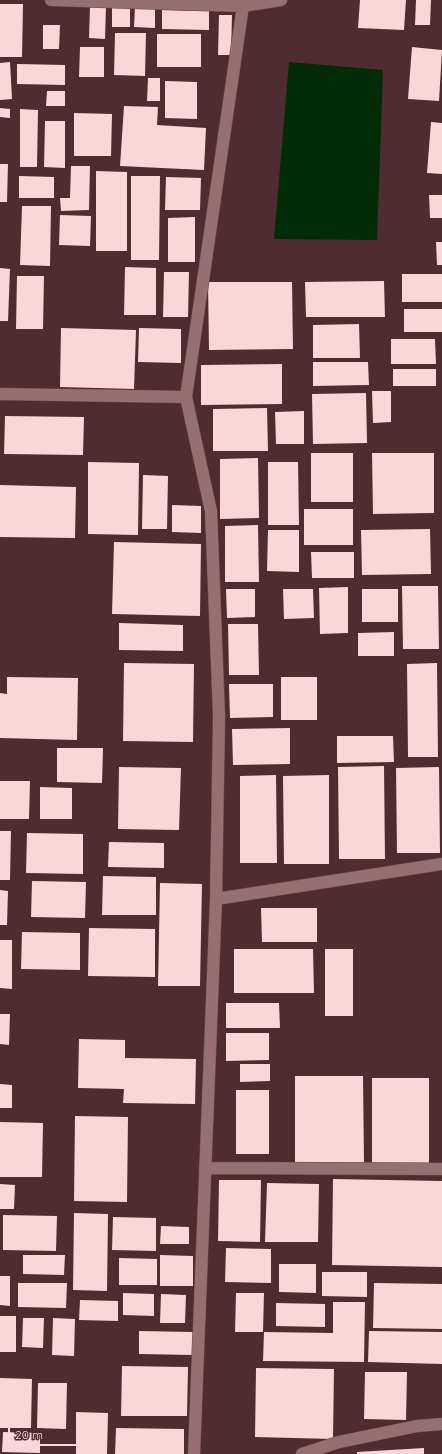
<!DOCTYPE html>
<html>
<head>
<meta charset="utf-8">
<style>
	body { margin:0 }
	#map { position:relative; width:442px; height:1454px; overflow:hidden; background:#4e2c2f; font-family:Quicksand,sans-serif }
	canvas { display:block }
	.scale { position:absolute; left:8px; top:1428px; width:86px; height:18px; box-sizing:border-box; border:2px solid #f2dcdc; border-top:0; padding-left:5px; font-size:12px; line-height:14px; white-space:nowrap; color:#f2dcdc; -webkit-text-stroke:3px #4e2c2f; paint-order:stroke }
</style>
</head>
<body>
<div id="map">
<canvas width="442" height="1454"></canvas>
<div class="scale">20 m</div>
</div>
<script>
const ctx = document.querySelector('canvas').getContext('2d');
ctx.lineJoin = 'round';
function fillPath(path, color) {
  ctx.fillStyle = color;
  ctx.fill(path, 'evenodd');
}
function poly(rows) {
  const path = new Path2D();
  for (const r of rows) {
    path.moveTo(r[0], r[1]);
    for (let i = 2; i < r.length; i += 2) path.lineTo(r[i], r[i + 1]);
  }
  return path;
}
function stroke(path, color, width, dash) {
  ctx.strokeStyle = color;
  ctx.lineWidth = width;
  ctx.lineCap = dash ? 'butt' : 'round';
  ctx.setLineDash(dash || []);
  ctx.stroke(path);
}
const water = poly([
	[289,62,383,70,377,240,274,239]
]);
const building = poly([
	[360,0,406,0,404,30,358,28],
	[416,0,431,0,430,25,415,25],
	[0,4,23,4,22,57,0,57],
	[90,6,106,6,105,39,89,38],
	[112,6,130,6,130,27,112,27],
	[135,6,155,6,155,28,134,27],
	[162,10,209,11,209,30,162,29],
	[219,15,232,15,231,55,218,55],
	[43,25,60,25,59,49,43,49],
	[115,33,146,33,145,76,114,75],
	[157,34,201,34,201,67,157,67],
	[80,47,104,47,104,77,79,77],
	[412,47,442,50,439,101,408,99],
	[10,62,12,99,0,100,0,63],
	[17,64,65,65,65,85,17,84],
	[148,78,160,78,160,101,147,101],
	[165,81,197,82,197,119,165,118],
	[47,91,65,91,65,106,46,106],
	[124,106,158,107,157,125,206,128,204,170,120,166],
	[0,108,10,109,10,118,0,117],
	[20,109,38,110,37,167,20,167],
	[74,113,112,114,111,156,74,156],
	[45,121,65,121,65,168,44,167],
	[431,122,442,123,442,174,427,173],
	[0,164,8,164,7,202,0,202],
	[71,166,90,166,89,210,61,211,60,198,70,198],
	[96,171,127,172,127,251,96,251],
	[19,176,54,177,54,198,19,198],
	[131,176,160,176,159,260,131,260],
	[166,177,201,178,200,210,165,210],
	[429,195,442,195,442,218,430,218],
	[22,206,51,206,50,266,20,265],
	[60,215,91,216,90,246,59,245],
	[195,217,195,262,168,262,168,218],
	[436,242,442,242,442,265,437,265],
	[125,267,156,268,156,315,124,315],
	[0,268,10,269,8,321,0,321],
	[164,272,189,272,188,317,163,317],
	[402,274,442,274,442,302,402,302],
	[17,276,44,276,43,329,16,329],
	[384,281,385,317,306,317,305,282],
	[208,282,292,282,293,349,209,350],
	[404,309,442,309,442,332,404,332],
	[359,324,360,358,313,358,313,325],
	[61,328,136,330,134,389,60,387],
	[139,328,181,329,181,363,138,362],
	[391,339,435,339,436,364,391,364],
	[313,362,368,362,369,385,313,386],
	[282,364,282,404,201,405,201,365],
	[393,369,436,369,436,386,393,386],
	[372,391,391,391,391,422,373,423],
	[366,393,367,443,313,444,312,394],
	[267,408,268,451,213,451,213,409],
	[304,411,304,444,276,444,275,412],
	[5,416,84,417,83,455,4,454],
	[311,453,353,453,353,502,311,502],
	[372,453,434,453,434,513,373,514],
	[258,458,259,518,220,519,220,459],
	[88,462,139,463,138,535,88,534],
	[268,462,298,462,299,525,268,525],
	[143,475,168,476,167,529,142,529],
	[0,485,76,487,75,538,0,537],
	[172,505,201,506,201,533,172,532],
	[304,509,353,509,353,545,304,545],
	[258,525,259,582,225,582,225,526],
	[430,529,431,574,362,575,361,530],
	[268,530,299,530,299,572,267,571],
	[114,542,201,544,200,616,112,614],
	[311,552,354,552,354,578,312,578],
	[402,586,438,586,439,649,403,649],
	[348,587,348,633,320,634,319,588],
	[226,589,255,589,255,617,227,618],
	[283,589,313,589,314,618,284,619],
	[362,589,398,589,398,622,362,622],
	[119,623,183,625,183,651,119,650],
	[228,624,258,624,259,675,229,675],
	[394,632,394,656,358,656,358,633],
	[124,663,194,664,193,742,123,741],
	[437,663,438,757,408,757,407,664],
	[7,677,78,678,77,740,0,738,0,693,7,694],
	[281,677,317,677,317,720,281,720],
	[229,684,273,684,273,717,230,718],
	[290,728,290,764,233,765,232,729],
	[337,736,393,736,394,762,337,763],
	[57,748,103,748,102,783,57,782],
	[384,766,385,859,339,859,338,767],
	[119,767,181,768,179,830,118,829],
	[439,767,440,853,397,853,396,768],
	[276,775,277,863,240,863,240,776],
	[329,775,329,864,284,864,283,776],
	[0,781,30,781,29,819,0,819],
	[40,787,72,788,72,819,40,819],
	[0,831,11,831,10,880,0,880],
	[27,833,83,834,83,874,26,873],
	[109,842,164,843,164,868,108,867],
	[103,876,156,877,156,915,102,915],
	[32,881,86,882,85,918,31,917],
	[160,883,202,884,200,986,158,986],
	[0,890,8,891,7,925,0,925],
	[261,908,317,908,317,942,262,942],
	[89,928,155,929,155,977,88,976],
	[22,932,80,933,80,970,21,969],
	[0,940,12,940,12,989,0,988],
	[234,949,313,949,314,993,234,993],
	[325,949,353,949,353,1016,325,1016],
	[226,1003,279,1003,280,1028,226,1028],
	[0,1014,10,1014,9,1045,0,1044],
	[226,1033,269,1033,269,1060,226,1061],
	[79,1039,125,1040,125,1058,196,1059,195,1104,123,1103,124,1089,78,1088],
	[240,1064,270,1064,270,1081,240,1082],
	[295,1076,363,1076,364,1163,295,1163],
	[372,1078,429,1078,429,1165,372,1165],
	[0,1084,12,1085,12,1108,0,1108],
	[236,1090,269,1090,269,1154,236,1154],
	[75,1116,128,1117,127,1202,74,1201],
	[0,1122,43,1123,42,1177,0,1177],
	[333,1179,442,1181,442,1267,332,1265],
	[219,1180,261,1180,260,1242,218,1241],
	[267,1183,319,1184,318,1242,265,1242],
	[0,1184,15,1185,14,1209,0,1209],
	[74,1213,108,1214,107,1291,73,1290],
	[3,1215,57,1216,56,1251,3,1250],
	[113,1217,156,1218,156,1251,112,1250],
	[161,1226,189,1227,189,1244,160,1244],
	[226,1248,271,1249,271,1283,225,1282],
	[23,1255,65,1255,64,1275,23,1274],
	[160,1255,193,1256,193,1286,160,1286],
	[119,1258,157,1259,157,1285,119,1285],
	[279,1264,316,1264,316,1293,279,1292],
	[322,1272,367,1272,367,1297,322,1296],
	[0,1276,10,1276,10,1306,0,1305],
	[18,1283,67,1283,66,1308,18,1307],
	[374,1283,442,1284,442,1329,373,1328],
	[123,1293,154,1294,154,1316,123,1315],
	[236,1293,264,1293,263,1332,235,1332],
	[161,1294,186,1295,185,1323,160,1323],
	[80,1300,118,1301,118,1321,79,1320],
	[333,1302,365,1302,364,1362,263,1361,264,1332,333,1333],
	[276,1303,325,1304,325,1327,276,1326],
	[0,1316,16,1316,16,1352,0,1352],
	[23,1318,44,1318,43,1348,22,1347],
	[53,1318,75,1319,74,1356,52,1355],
	[139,1331,193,1332,193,1355,139,1354],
	[369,1331,442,1332,442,1364,368,1362],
	[122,1366,188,1367,187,1416,121,1416],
	[256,1368,334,1369,333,1439,255,1437],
	[365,1372,407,1372,406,1420,364,1419],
	[0,1378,32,1379,31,1428,0,1428],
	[38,1383,67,1383,66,1429,37,1428],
	[76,1412,108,1413,107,1454,76,1454],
	[116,1428,184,1429,184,1454,115,1454],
	[3,1432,40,1433,40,1453,2,1452],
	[424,1448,424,1454,357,1454,357,1452]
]);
const minor = poly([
	[51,0,243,6,281,0],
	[0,394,186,397],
	[216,899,442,864],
	[205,1168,442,1169],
	[194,1454,216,899,219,716,211,511,186,397,243,6],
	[302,1454,339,1442,417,1426,442,1424]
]);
fillPath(water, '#012c06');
fillPath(building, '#f9d6d8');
stroke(minor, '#684c4e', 13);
stroke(minor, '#956f71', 12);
</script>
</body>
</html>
